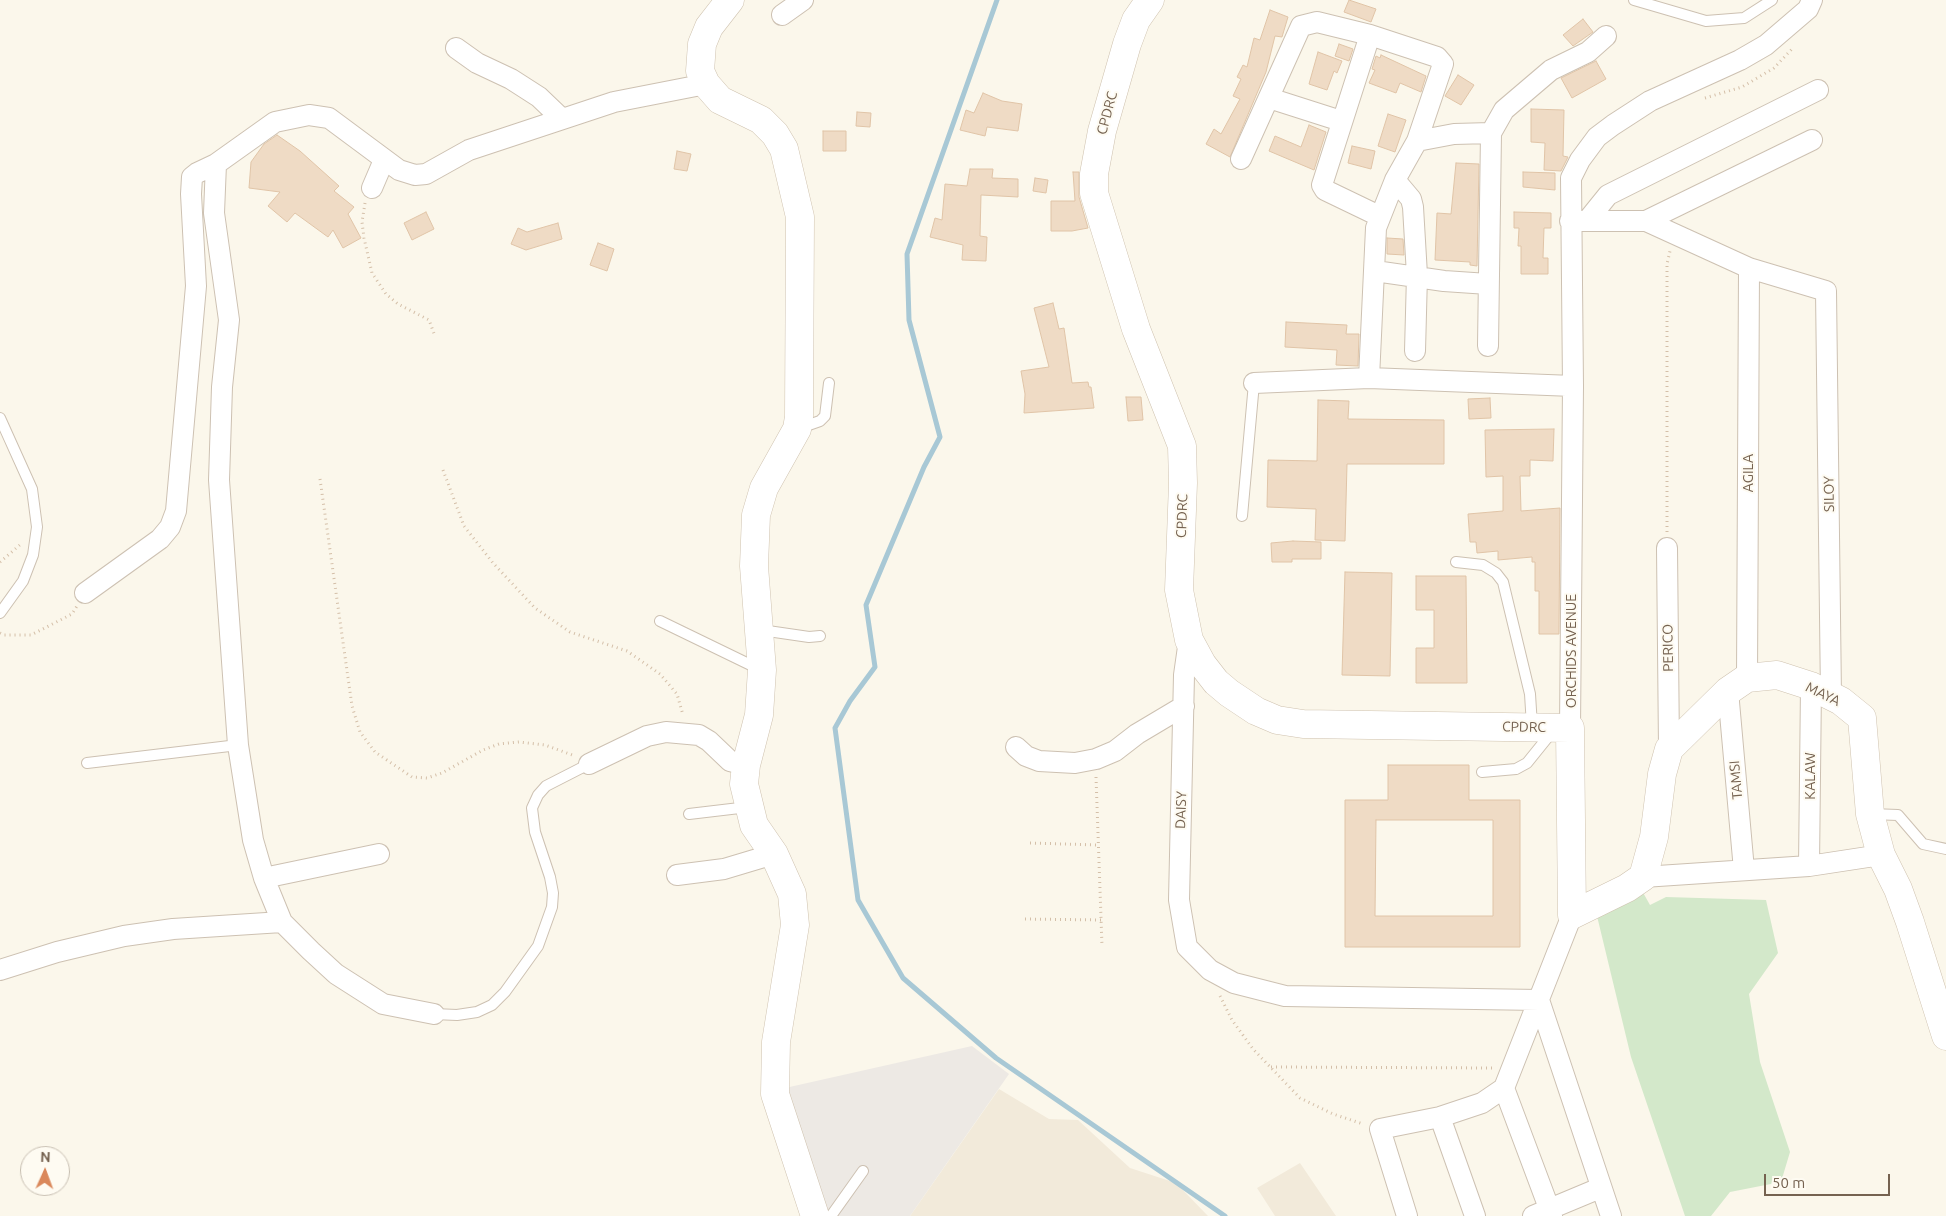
<!DOCTYPE html>
<html>
<head>
<meta charset="utf-8">
<style>
	body { margin:0 }
	#map { position:relative; width:1946px; height:1216px; overflow:hidden; background:#fbf7eb; font-family:Ubuntu,sans-serif }
	canvas { display:block }
	.north { position:absolute; left:20px; top:1146px; width:50px; height:50px; box-sizing:border-box; background:#fefbf2; border:1px solid #c7beb1; border-radius:50%; rotate:2deg; font-size:14px; font-weight:700; line-height:20px; text-align:center; color:#756250 }
	.north::after { content:''; display:block; margin:auto; width:18px; height:22px; background:#da885b; clip-path:polygon(50% 0,100% 100%,50% 72%,0 100%) }
	.scale { position:absolute; left:1764px; top:1174px; width:126px; height:22px; box-sizing:border-box; border:2px solid #756250; border-top:0; padding-left:6px; font-size:15px; line-height:18px; white-space:nowrap; color:#756250; -webkit-text-stroke:4px #fefbf2; paint-order:stroke }
</style>
</head>
<body>
<div id="map">
<canvas width="1946" height="1216"></canvas>
<div class="north">N</div>
<div class="scale">50 m</div>
</div>
<script>
const ctx = document.querySelector('canvas').getContext('2d');
ctx.lineJoin = 'round';
function fillPath(path, color) {
  ctx.fillStyle = color;
  ctx.fill(path, 'evenodd');
}
function poly(rows) {
  const path = new Path2D();
  for (const r of rows) {
    path.moveTo(r[0], r[1]);
    for (let i = 2; i < r.length; i += 2) path.lineTo(r[i], r[i + 1]);
  }
  return path;
}
function stroke(path, color, width, dash) {
  ctx.strokeStyle = color;
  ctx.lineWidth = width;
  ctx.lineCap = dash ? 'butt' : 'round';
  ctx.setLineDash(dash || []);
  ctx.stroke(path);
}
function drawText(font, color, halo, rows, align = 'center') {
  ctx.font = font + ' Ubuntu,sans-serif';
  ctx.lineWidth = 4;
  ctx.setLineDash([]);
  ctx.textBaseline = 'middle';
  ctx.strokeStyle = halo;
  ctx.fillStyle = color;
  for (const [text, x, y, turn = 0] of rows) {
    ctx.save();
    ctx.translate(x, y);
    ctx.rotate((+turn || 0) * Math.PI / 180);
    ctx.textAlign = isNaN(turn) ? turn : align;
    if (halo) ctx.strokeText(text, 0, 0);
    ctx.fillText(text, 0, 0);
    ctx.restore();
  }
}
const residential = poly([
	[999,1089,1049,1119,1078,1120,1130,1168,1176,1183,1208,1216,910,1216],
	[1300,1163,1336,1216,1275,1216,1257,1188]
]);
const industrial = poly([
	[972,1046,1009,1074,910,1216,829,1216,785,1088]
]);
const green = poly([
	[1641,889,1650,905,1666,897,1766,900,1778,953,1749,994,1760,1062,1790,1152,1781,1182,1730,1192,1711,1216,1685,1216,1631,1057,1597,916]
]);
const stream = poly([
	[997,0,907,254,909,320,940,437,924,467,866,605,875,667,850,701,835,728,858,900,903,978,996,1058,1225,1216]
]);
const building = poly([
	[1349,0,1376,9,1371,22,1344,12,1349,0],
	[1270,10,1288,17,1282,37,1275,36,1266,72,1230,157,1206,144,1214,129,1221,134,1240,99,1233,96,1241,79,1237,77,1243,65,1247,67,1254,38,1260,40,1270,10],
	[1583,19,1593,32,1573,46,1563,35,1583,19],
	[1339,44,1353,49,1349,61,1335,56,1339,44],
	[1318,52,1342,61,1337,73,1334,71,1327,90,1309,84,1318,52],
	[1381,55,1426,76,1421,92,1400,83,1396,93,1369,83,1375,70,1372,69,1376,56,1380,58,1381,55],
	[1596,61,1606,79,1572,98,1561,78,1596,61],
	[1458,75,1474,85,1461,105,1445,96,1458,75],
	[983,93,1002,101,1022,104,1018,131,987,127,985,136,960,130,966,110,974,113,983,93],
	[1531,109,1564,110,1563,156,1568,157,1561,171,1544,170,1545,143,1531,142,1531,109],
	[857,112,871,113,870,127,856,126,857,112],
	[1388,114,1406,120,1395,152,1378,146,1388,114],
	[1309,125,1326,132,1314,170,1269,151,1275,136,1301,147,1309,125],
	[823,131,846,131,846,151,823,151,823,131],
	[277,135,300,151,339,186,334,191,354,207,348,214,361,238,343,248,333,230,328,237,295,213,287,222,268,206,280,192,249,188,251,162,264,144,277,135],
	[1352,146,1375,151,1371,169,1348,163,1352,146],
	[677,151,691,154,687,171,674,169,677,151],
	[1456,163,1479,164,1477,266,1470,265,1470,262,1435,260,1437,213,1451,214,1456,163],
	[970,169,993,169,992,178,1018,179,1018,197,981,195,980,236,987,237,986,261,962,260,963,245,930,237,935,218,942,220,945,184,967,186,970,169],
	[1073,172,1079,172,1079,197,1088,228,1072,231,1051,231,1051,201,1075,201,1073,172],
	[1523,172,1555,173,1555,190,1523,187,1523,172],
	[1035,178,1048,180,1046,193,1033,191,1035,178],
	[426,212,434,229,412,240,404,223,426,212],
	[1514,212,1551,213,1551,228,1544,228,1543,258,1548,258,1548,274,1521,274,1521,246,1518,246,1519,228,1514,228,1514,212],
	[558,223,562,239,526,250,511,244,518,228,527,232,558,223],
	[1387,238,1403,239,1404,255,1387,254,1387,238],
	[598,243,614,249,607,271,590,265,598,243],
	[1053,303,1059,329,1064,328,1072,383,1088,382,1089,387,1091,387,1094,408,1024,413,1025,394,1021,371,1049,367,1034,308,1053,303],
	[1286,322,1347,325,1346,334,1359,334,1358,366,1336,365,1337,350,1285,347,1286,322],
	[1126,397,1141,397,1143,420,1128,421,1126,397],
	[1490,398,1491,418,1469,419,1468,399,1490,398],
	[1318,400,1349,401,1348,419,1444,420,1444,464,1347,464,1345,541,1315,540,1316,509,1267,507,1268,460,1317,461,1318,400],
	[1554,429,1553,461,1530,460,1530,476,1520,476,1521,511,1560,508,1559,634,1539,634,1539,591,1535,591,1535,562,1532,562,1532,557,1498,560,1498,551,1477,553,1476,542,1470,542,1468,514,1503,511,1503,476,1486,477,1485,430,1554,429],
	[1293,541,1321,542,1321,559,1292,559,1292,562,1272,562,1271,543,1293,541],
	[1345,572,1392,573,1390,676,1342,675,1345,572],
	[1416,576,1466,576,1467,683,1416,683,1416,648,1434,648,1434,610,1416,610,1416,576],
	[1388,765,1469,765,1469,800,1520,800,1520,947,1345,947,1345,800,1388,800,1388,765],
	[1376,820,1493,820,1493,916,1375,916,1376,820]
]);
const path = poly([
	[1705,98,1742,87,1774,68,1792,49],
	[365,203,362,222,364,238,372,273,386,294,398,304,429,320,435,336],
	[443,470,464,526,493,563,535,608,570,632,627,651,660,674,677,694,683,715],
	[320,479,352,706,360,732,375,752,412,777,427,778,442,773,483,750,499,744,519,742,545,745,575,756],
	[1667,532,1667,264,1670,251],
	[0,562,21,544],
	[0,633,4,635,31,635,72,614,77,606],
	[1096,777,1102,946],
	[1030,843,1098,845],
	[1025,919,1101,920],
	[1220,996,1232,1020,1253,1049,1300,1098,1333,1114,1363,1124],
	[1271,1067,1494,1068]
]);
const lane = poly([
	[1634,0,1706,21,1744,18,1772,0],
	[0,418,32,489,37,527,33,555,23,581,0,613],
	[800,428,820,421,825,416,829,383],
	[1242,516,1254,383],
	[1456,562,1483,565,1496,573,1503,582,1530,694,1532,726],
	[660,621,759,669],
	[761,630,809,637,820,636],
	[87,763,238,745],
	[1482,772,1516,769,1527,763,1552,732],
	[689,814,748,807],
	[1871,814,1898,815,1923,844,1946,849],
	[434,1014,457,1015,477,1012,492,1005,505,992,538,946,552,907,553,893,550,877,535,832,532,808,538,795,546,786,589,764],
	[831,1216,863,1171]
]);
const street = poly([
	[782,15,803,0],
	[1370,35,1322,185,1325,190,1379,216],
	[456,48,477,63,511,79,539,97,562,119],
	[1269,98,1341,121],
	[1417,141,1454,134,1491,133],
	[1241,159,1301,26,1317,22,1370,35,1437,57,1443,64,1417,141,1395,180,1376,228,1369,378],
	[216,164,214,213,229,320,222,387,219,480,238,745,253,840,264,878,282,922,311,951,336,974,383,1004,434,1014],
	[1395,180,1411,199,1413,207,1417,275,1415,351],
	[372,188,384,160],
	[1570,221,1646,221,1749,268,1826,291,1831,697],
	[1587,221,1608,195,1818,90],
	[1646,221,1812,140],
	[1375,271,1444,281,1488,284],
	[1488,346,1491,133,1504,110,1551,70,1588,52,1606,36],
	[1254,383,1369,378,1573,386],
	[1667,548,1669,749],
	[85,593,160,539,170,527,176,511,196,286,191,194,192,177,197,173,216,164,275,122,309,115,329,118,399,170,415,175,426,174,469,150,614,102,706,84],
	[1189,640,1184,675,1179,900,1187,947,1210,970,1234,983,1285,996,1539,1000],
	[1747,678,1749,268],
	[1728,691,1744,870],
	[1570,728,1573,386,1571,178,1580,160,1597,137,1613,125,1650,101,1740,60,1766,45,1808,9,1812,0],
	[1016,747,1026,756,1039,761,1075,763,1096,759,1115,751,1137,734,1184,706],
	[589,764,647,736,666,732,699,735,709,741,730,761,746,765],
	[1809,866,1811,686],
	[677,875,724,869,774,854],
	[1643,877,1809,866,1881,855],
	[264,878,379,854],
	[0,970,57,952,124,936,173,929,282,922],
	[1539,1000,1611,1216],
	[1504,1088,1552,1216],
	[1440,1117,1475,1216],
	[1407,1216,1380,1129,1440,1117,1482,1103,1504,1088,1572,915],
	[1533,1216,1600,1188]
]);
const secondary = poly([
	[730,0,709,27,702,44,700,71,706,84,720,100,761,120,775,134,784,149,800,217,799,417,797,429,764,488,756,515,754,566,762,670,759,715,746,765,744,784,754,825,774,854,792,894,795,925,776,1042,775,1094,815,1216],
	[1150,0,1136,20,1127,44,1102,131,1094,174,1094,193,1136,329,1182,446,1183,483,1179,590,1189,640,1202,664,1216,682,1229,693,1256,711,1277,720,1303,724,1570,728,1572,915,1627,888,1643,877,1654,837,1662,774,1669,749,1728,691,1747,678,1777,675,1811,686,1841,701,1862,718,1870,814,1881,855,1898,889,1910,922,1946,1036]
]);
const streetNames = [
	["CPDRC",1107,113,-75],
	["AGILA",1748,473,-90],
	["SILOY",1829,494,-91],
	["CPDRC",1182,516,-88],
	["PERICO",1668,648,-91],
	["ORCHIDS AVENUE",1571,651,-90],
	["MAYA",1823,694,26],
	["CPDRC",1524,727,1],
	["KALAW",1810,776,-90],
	["TAMSI",1736,780,-95],
	["DAISY",1181,810,-88]
];
fillPath(residential, '#f2eada');
fillPath(industrial, '#ede9e4');
fillPath(green, '#d3e8ca');
stroke(stream, '#a8c8d5', 5);
fillPath(building, '#efdbc5');
stroke(building, '#e0c4a7', 1);
stroke(lane, '#cdc1b2', 12);
stroke(street, '#cdc1b2', 22);
stroke(secondary, '#cfc2af', 29);
stroke(path, '#d4bfa8', 3, [1, 4]);
stroke(lane, '#fff', 10);
stroke(street, '#fff', 20);
stroke(secondary, '#fff', 28);
drawText('14px', '#756250', '#fefbf2', streetNames);
</script>
</body>
</html>
